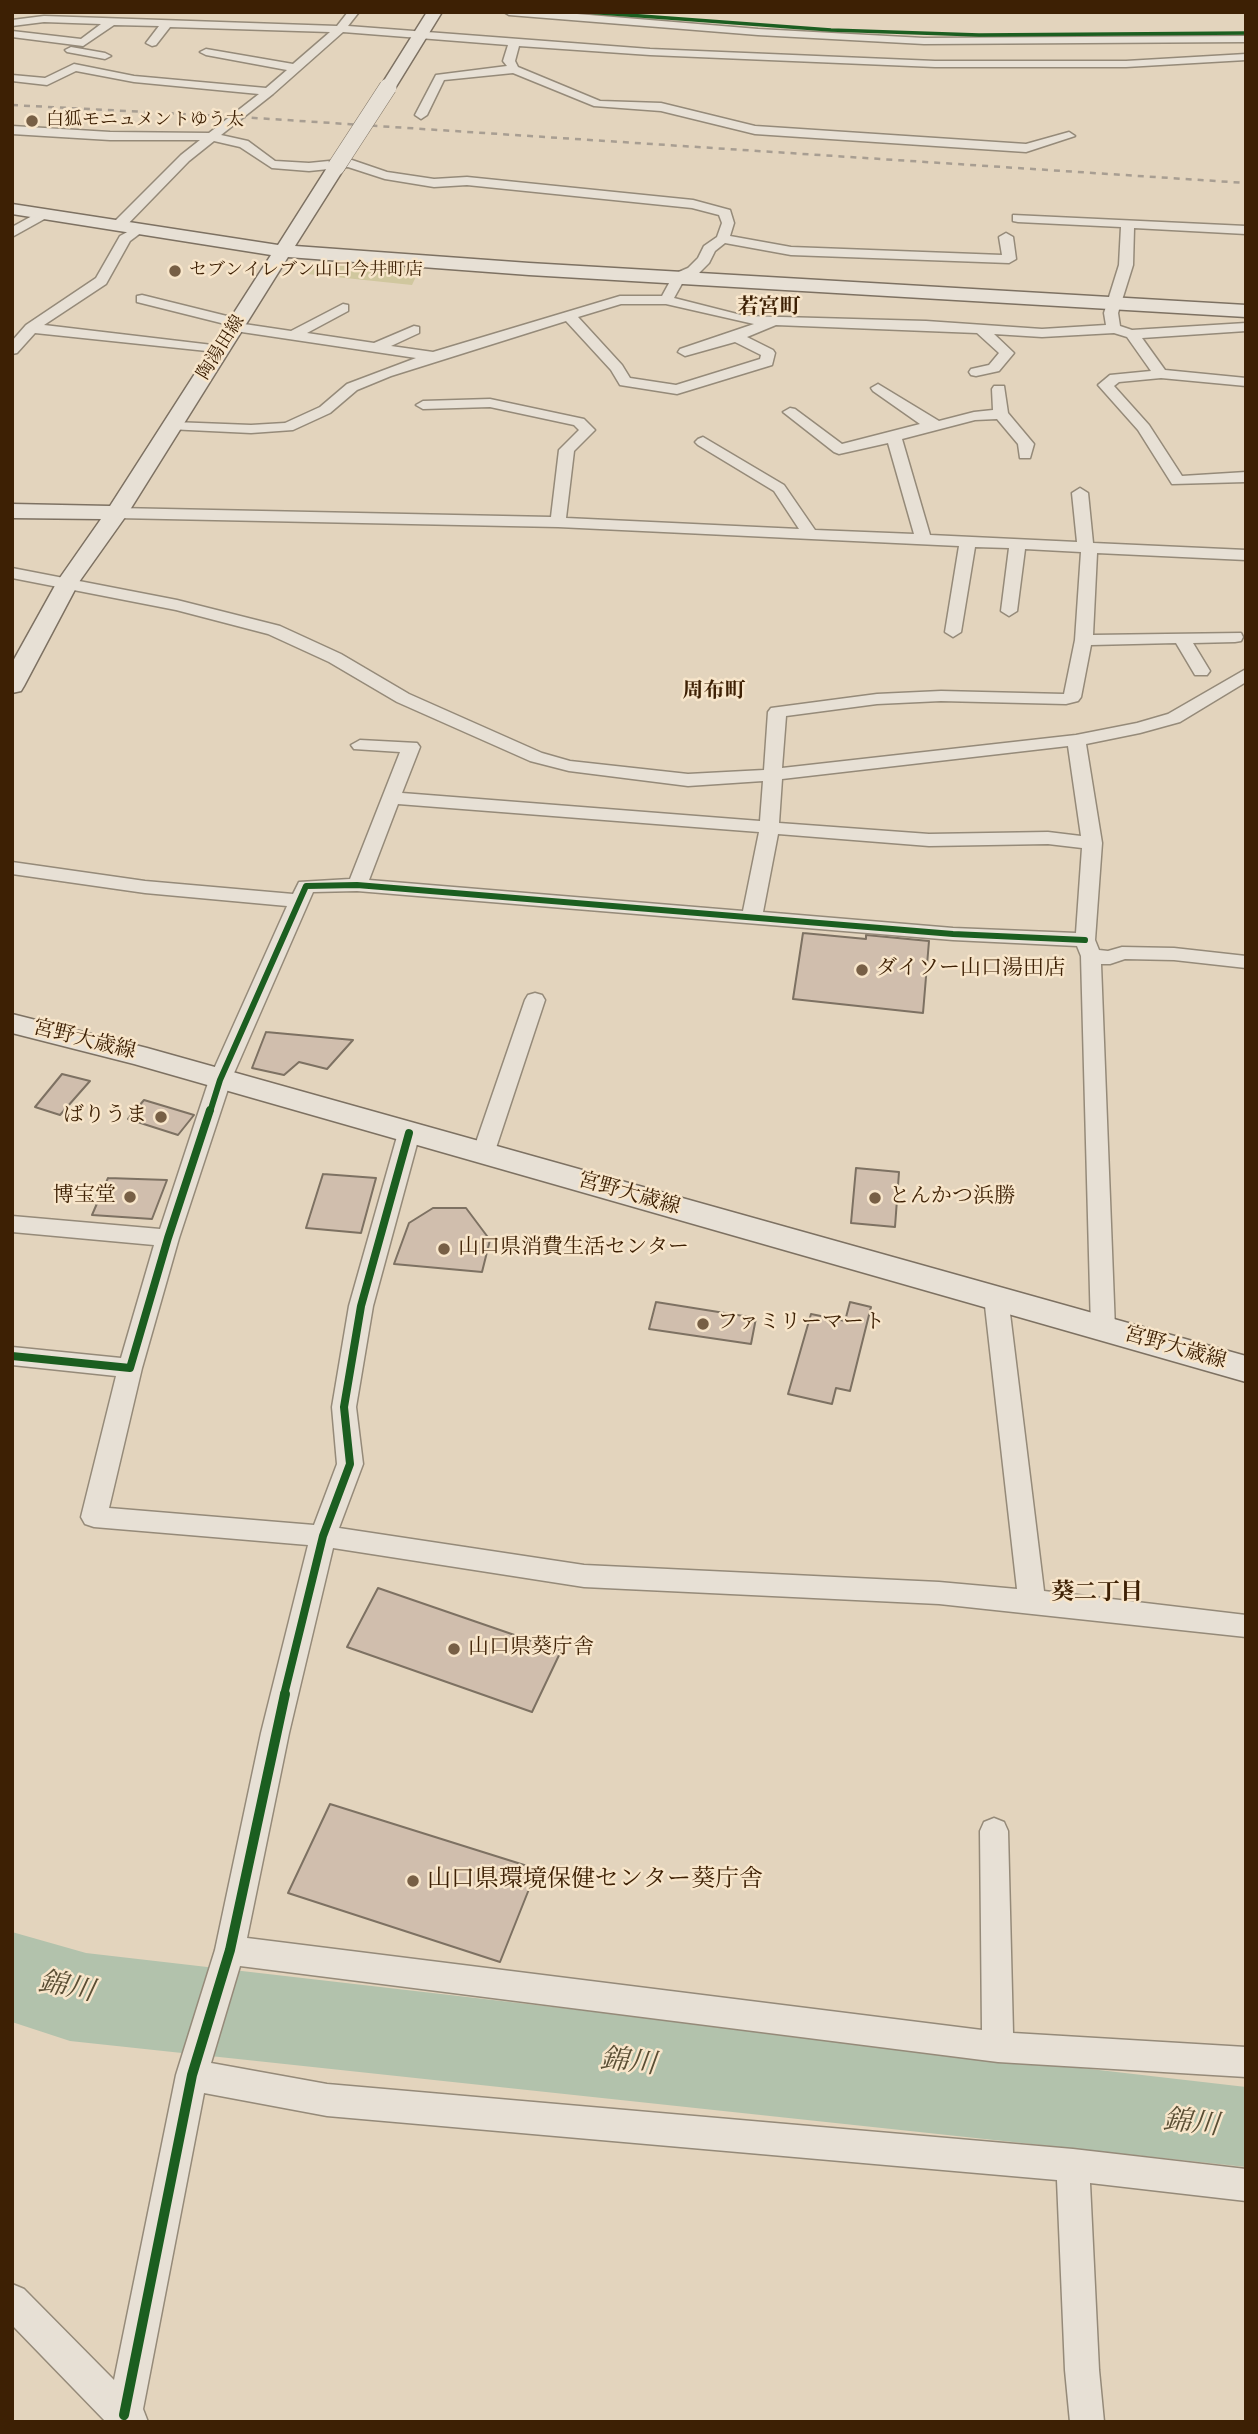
<!DOCTYPE html>
<html>
<head>
<meta charset="utf-8">
<style>
	body { margin:0 }
	#map { position:relative; width:1258px; height:2434px; overflow:hidden; background:#e3d4bd; font-family:"IM FELL English",serif }
	canvas { display:block }
	.frame { position:absolute; inset:0; border:14px solid #3d2004; pointer-events:none }
</style>
</head>
<body>
<div id="map">
<canvas width="1258" height="2434"></canvas>
<div class="frame"></div>
</div>
<script>
const ctx = document.querySelector('canvas').getContext('2d');
ctx.lineJoin = 'round';
function fillPath(path, color) {
  ctx.fillStyle = color;
  ctx.fill(path, 'evenodd');
}
function poly(rows) {
  const path = new Path2D();
  for (const r of rows) {
    path.moveTo(r[0], r[1]);
    for (let i = 2; i < r.length; i += 2) path.lineTo(r[i], r[i + 1]);
  }
  return path;
}
function stroke(path, color, width, dash) {
  ctx.strokeStyle = color;
  ctx.lineWidth = width;
  ctx.lineCap = dash ? 'butt' : 'round';
  ctx.setLineDash(dash || []);
  ctx.stroke(path);
}
function drawText(font, color, halo, rows, align = 'center') {
  ctx.font = font + ' "IM FELL English","Noto Serif JP",serif';
  ctx.lineWidth = 5;
  ctx.setLineDash([]);
  ctx.textBaseline = 'middle';
  ctx.strokeStyle = halo;
  ctx.fillStyle = color;
  for (const [text, x, y, turn = 0] of rows) {
    ctx.save();
    ctx.translate(x, y);
    ctx.rotate((+turn || 0) * Math.PI / 180);
    ctx.textAlign = isNaN(turn) ? turn : align;
    if (halo) ctx.strokeText(text, 0, 0);
    ctx.fillText(text, 0, 0);
    ctx.restore();
  }
}
const green = poly([
	[322,264,348,265,420,268,412,285,298,273]
]);
const water = poly([
	[12,1932,86,1953,1246,2087,1246,2167,70,2041,12,2022]
]);
const building = poly([
	[803,933,866,939,866,935,929,941,923,1013,793,999,803,933],
	[266,1032,353,1040,327,1069,299,1062,284,1075,252,1068,266,1032],
	[62,1074,90,1081,60,1115,35,1107,62,1074],
	[144,1100,194,1115,178,1135,128,1119,144,1100],
	[856,1168,899,1172,895,1227,851,1223,856,1168],
	[323,1174,376,1178,361,1233,306,1228,323,1174],
	[108,1178,167,1180,152,1219,92,1215,108,1178],
	[433,1208,466,1208,490,1240,482,1272,394,1264,409,1223,433,1208],
	[656,1302,756,1318,751,1344,649,1329,656,1302],
	[850,1302,871,1307,850,1391,836,1388,832,1404,788,1394,811,1314,845,1321,850,1302],
	[378,1588,561,1651,532,1712,347,1647,378,1588],
	[330,1804,537,1869,500,1962,288,1893,330,1804]
]);
const street = poly([
	[348,12,359,12,348,26,650,49,935,61,1126,61,1246,54,1246,60,1126,67,935,67,650,55,519,46,515,61,518,67,600,101,661,103,755,126,1026,144,1069,132,1075,136,1026,152,755,134,661,111,594,106,513,73,444,80,427,115,421,119,415,115,436,75,507,66,503,61,508,45,343,32,273,94,221,135,248,141,275,161,309,163,349,159,387,172,434,179,467,177,693,200,730,210,734,223,730,236,791,247,1002,255,999,237,1006,233,1013,237,1016,259,1009,263,791,255,725,243,715,251,709,263,698,274,684,280,674,298,745,316,926,321,1042,329,1106,325,1104,313,1119,265,1121,227,1018,222,1013,221,1013,215,1246,226,1246,234,1134,228,1133,265,1118,313,1120,326,1132,330,1246,323,1246,331,1142,338,1165,370,1246,378,1246,386,1161,378,1119,382,1114,386,1149,425,1182,476,1246,472,1246,482,1172,484,1138,430,1098,385,1110,375,1151,371,1127,337,1114,333,1042,337,994,334,1014,353,999,371,976,376,971,375,969,372,971,369,989,365,999,353,977,333,776,325,747,337,773,350,775,353,772,365,677,394,620,385,611,370,566,321,391,376,357,390,330,413,293,430,251,433,168,429,166,426,173,422,251,425,285,423,320,407,347,384,416,358,235,331,230,330,229,325,137,302,137,296,142,295,243,320,244,324,291,331,343,304,348,305,348,311,307,333,374,343,414,326,419,327,419,333,391,346,433,352,620,296,662,296,674,274,688,268,698,258,704,246,717,237,722,223,719,215,692,208,467,185,434,187,385,179,348,167,309,171,272,168,240,147,214,141,189,161,123,229,118,230,113,229,113,223,181,155,200,140,110,140,12,134,12,126,110,132,209,133,259,94,134,82,76,71,47,85,12,81,12,75,45,78,74,64,134,76,266,88,287,70,206,55,200,52,206,49,293,64,330,32,170,27,156,45,152,46,146,43,159,26,114,25,83,46,12,37,12,31,81,39,101,24,44,22,12,26,12,20,44,16,337,26,348,12],
	[621,304,666,304,754,324,680,349,678,352,685,356,735,342,761,355,760,359,676,385,630,378,622,365,578,317,621,304],
	[504,12,553,12,758,29,924,38,1246,36,1246,42,924,44,758,35,509,15,504,12],
	[71,47,105,53,111,56,105,59,67,52,65,50,71,47],
	[43,210,48,211,48,217,12,237,12,227,43,210],
	[140,225,146,229,130,241,106,284,44,325,221,346,228,350,226,353,35,333,17,353,12,354,12,341,26,325,96,278,120,236,140,225],
	[878,384,939,421,974,412,993,410,992,389,994,386,1004,386,1008,413,1034,444,1030,458,1020,458,1018,444,997,419,975,420,902,439,930,535,1077,542,1072,493,1080,488,1088,493,1093,543,1246,550,1246,560,1097,553,1093,635,1241,633,1243,637,1241,641,1235,642,1193,643,1210,671,1207,675,1195,675,1176,643,1091,645,1081,697,1078,701,1066,704,941,701,877,704,786,716,782,768,1076,735,1137,723,1168,714,1246,669,1246,682,1180,722,1140,733,1086,744,1102,843,1095,940,1099,950,1108,951,1122,947,1174,948,1246,956,1246,968,1174,960,1125,959,1110,964,1101,964,1115,1329,1111,1335,1103,1338,1095,1335,1091,1329,1081,956,1077,946,953,940,357,891,313,892,231,1080,179,1238,142,1368,109,1508,314,1525,337,1464,332,1407,349,1306,398,1133,401,1128,409,1125,417,1128,420,1133,373,1306,356,1407,363,1464,339,1528,584,1565,939,1582,1017,1589,984,1297,988,1291,996,1288,1004,1291,1008,1297,1044,1591,1246,1615,1246,1637,939,1604,584,1587,333,1548,289,1733,247,1938,982,2030,980,1831,984,1822,994,1818,1004,1822,1008,1831,1013,2033,1246,2047,1246,2077,998,2062,240,1966,211,2063,327,2084,1073,2149,1246,2169,1246,2201,1090,2183,1099,2370,1104,2422,1070,2422,1065,2370,1057,2180,327,2116,204,2093,143,2409,148,2422,106,2422,12,2325,12,2284,24,2289,114,2380,176,2075,215,1950,261,1733,308,1545,94,1527,85,1524,81,1517,116,1376,12,1365,12,1347,121,1358,154,1245,12,1232,12,1216,160,1229,209,1080,287,906,145,893,12,874,12,862,145,881,293,894,299,882,350,879,400,752,354,749,351,745,360,740,417,743,420,747,402,793,760,821,763,781,688,786,569,771,530,761,397,702,329,662,268,634,176,610,12,578,12,568,177,600,280,626,341,654,409,694,542,753,570,761,688,774,764,770,768,712,771,708,877,694,941,691,1064,694,1075,640,1081,552,1025,549,1017,611,1009,616,1001,611,1009,548,975,547,961,632,953,637,945,632,959,546,558,527,117,518,109,513,117,508,551,517,559,450,579,430,574,425,490,407,423,409,416,405,423,401,490,399,584,419,595,430,574,451,566,518,799,529,774,491,698,445,695,442,698,439,703,437,784,485,815,530,914,534,888,443,839,454,834,452,783,412,790,408,795,409,842,444,920,424,873,391,871,388,878,384],
	[1068,746,1081,836,1048,832,929,834,779,823,782,779,1068,746],
	[398,804,759,832,743,911,369,880,398,804],
	[778,834,929,846,1048,844,1082,848,1076,933,953,928,763,912,778,834],
	[535,993,542,995,545,1000,494,1154,491,1159,483,1162,475,1159,472,1154,525,1000,528,995,535,993]
]);
const secondary = poly([
	[427,12,442,12,394,90,382,90,380,87,427,12],
	[336,162,345,167,295,246,529,263,1246,305,1246,317,529,275,288,257,128,513,79,582,24,686,21,691,12,693,12,663,57,582,101,519,12,518,12,504,110,506,271,255,12,214,12,204,278,245,330,163,336,162],
	[12,1014,147,1048,1246,1356,1246,1382,134,1064,12,1033,12,1014]
]);
const rail = poly([
	[12,105,240,117,1246,183]
]);
const secondaryBridge = poly([
	[336,167,388,87]
]);
const cyclewayFar3 = poly([
	[587,12,831,30,979,35,1246,33]
]);
const cyclewayFar2 = poly([
	[210,1112,220,1080,306,886,357,885,953,934,1085,940]
]);
const cyclewayFar1 = poly([
	[12,1356,130,1368,168,1238,210,1110],
	[284,1695,323,1536,350,1464,344,1407,361,1306,409,1133]
]);
const cycleway = poly([
	[124,2415,192,2075,230,1950,285,1694]
]);
const markers = [
	[32,121,7,"#775f45"],
	[175,271,7,"#775f45"],
	[862,970,7,"#775f45"],
	[161,1117,7,"#775f45"],
	[130,1197,7,"#775f45"],
	[875,1198,7,"#775f45"],
	[444,1249,7,"#775f45"],
	[703,1324,7,"#775f45"],
	[454,1649,7,"#775f45"],
	[413,1881,7,"#775f45"]
];
const farPoinames = [
	["白狐モニュメントゆう太",46,121],
	["セブンイレブン山口今井町店",189,271]
];
const farStreetnames = [
	["陶湯田線",222,348,-58]
];
const farQuarternames = [
	["若宮町",769,309],
	["周布町",714,693]
];
const poiNames = [
	["ダイソー山口湯田店",876,970],
	["ばりうま",147,1117,"right"],
	["博宝堂",116,1197,"right"],
	["とんかつ浜勝",889,1198],
	["山口県消費生活センター",458,1249],
	["ファミリーマート",717,1324],
	["山口県葵庁舎",468,1649]
];
const streetNames = [
	["宮野大歳線",84,1041,14],
	["宮野大歳線",629,1195,16],
	["宮野大歳線",1175,1349,16]
];
const neighbourhoodNames = [
	["葵二丁目",1097,1594]
];
const nearPoinames = [
	["山口県環境保健センター葵庁舎",427,1881]
];
const nearWaternames = [
	["錦川",66,1989,11],
	["錦川",628,2064,6],
	["錦川",1191,2125,6]
];
fillPath(green, '#d0c79e');
fillPath(water, '#b2c2ac');
fillPath(building, '#d0bead');
stroke(building, '#7d7162', 2);
stroke(street, '#958a79', 3);
stroke(secondary, '#7d7162', 3);
fillPath(street, '#e7e0d5');
fillPath(secondary, '#e7e0d5');
stroke(rail, '#a89e92', 2.5, [6, 6]);
stroke(secondaryBridge, '#7d7162', 18, []);
stroke(secondaryBridge, '#e7e0d5', 17);
stroke(cyclewayFar3, '#1b5e20', 3.5);
stroke(cyclewayFar2, '#1b5e20', 6);
stroke(cyclewayFar1, '#1b5e20', 8);
stroke(cycleway, '#1b5e20', 10);
for (const [x, y, r, color] of markers) {
  const dot = new Path2D();
  dot.arc(x, y, r, 0, 2 * Math.PI);
  ctx.fillStyle = color;
  ctx.fill(dot);
  stroke(dot, '#f7e5ca', 2.5);
}
drawText('18px', '#3d2004', '#f7e5ca', farPoinames, 'left');
drawText('18px', '#3d2004', '#f7e5ca', farStreetnames);
drawText('bold 21px', '#3d2004', '#f7e5ca', farQuarternames);
drawText('21px', '#3d2004', '#f7e5ca', poiNames, 'left');
drawText('21px', '#3d2004', '#f7e5ca', streetNames);
drawText('bold 23px', '#3d2004', '#f7e5ca', neighbourhoodNames);
drawText('24px', '#3d2004', '#f7e5ca', nearPoinames, 'left');
drawText('italic 28px', '#5a4e34', '#f7e5ca', nearWaternames);
</script>
</body>
</html>
